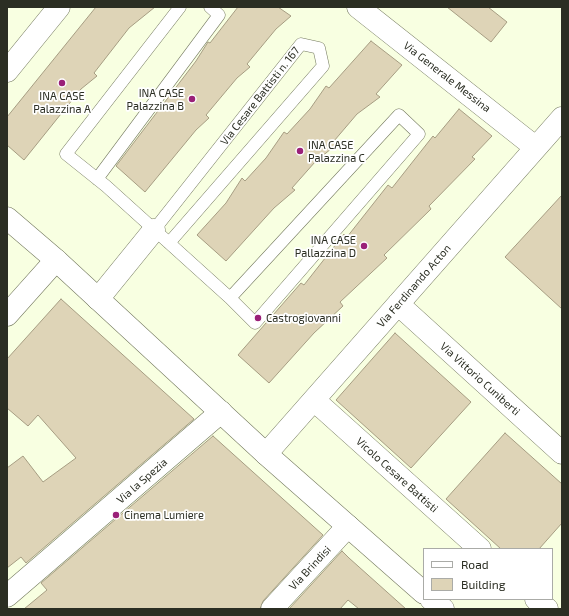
<!DOCTYPE html>
<html>
<head>
<meta charset="utf-8">
<style>
	body { margin:0 }
	#map { position:relative; width:569px; height:616px; overflow:hidden; background:#f8ffe1; font-family:"Exo 2",sans-serif }
	canvas { display:block }
	.frame { position:absolute; inset:0; border:8px solid #2b2e23; pointer-events:none }
	.legend { position:absolute; left:423px; top:548px; width:130px; height:52px; box-sizing:border-box; background:#fff; border:1px solid #aaaba7; margin:0; padding:5px 7px; list-style:none; font-size:12px; color:#2b2e23 }
	.legend li { display:flex; align-items:center; gap:8px; height:20px }
	.legend b { width:20px; border:1px solid #aaaba7 }
</style>
</head>
<body>
<div id="map">
<canvas width="569" height="616"></canvas>
<div class="frame"></div>
<ul class="legend">
<li><b style="height:5px;background:#fff"></b>Road</li>
<li><b style="height:11px;background:#ded4b7"></b>Building</li>
</ul>
</div>
<script>
const ctx = document.querySelector('canvas').getContext('2d');
ctx.lineJoin = 'round';
function fillPath(path, color) {
  ctx.fillStyle = color;
  ctx.fill(path, 'evenodd');
}
function poly(rows) {
  const path = new Path2D();
  for (const r of rows) {
    path.moveTo(r[0], r[1]);
    for (let i = 2; i < r.length; i += 2) path.lineTo(r[i], r[i + 1]);
  }
  return path;
}
function stroke(path, color, width, dash) {
  ctx.strokeStyle = color;
  ctx.lineWidth = width;
  ctx.lineCap = dash ? 'butt' : 'round';
  ctx.setLineDash(dash || []);
  ctx.stroke(path);
}
function drawText(font, color, halo, rows, align = 'center') {
  ctx.font = font + ' "Exo 2",sans-serif';
  ctx.lineWidth = 3.5;
  ctx.setLineDash([]);
  ctx.textBaseline = 'middle';
  ctx.strokeStyle = halo;
  ctx.fillStyle = color;
  for (const [text, x, y, turn = 0] of rows) {
    ctx.save();
    ctx.translate(x, y);
    ctx.rotate((+turn || 0) * Math.PI / 180);
    ctx.textAlign = isNaN(turn) ? turn : align;
    if (halo) ctx.strokeText(text, 0, 0);
    ctx.fillText(text, 0, 0);
    ctx.restore();
  }
}
const building = poly([
	[96,7,155,7,129,28,94,73,97,76,81,89,24,160,7,145,7,117,96,7],
	[238,7,278,7,291,16,276,29,247,64,250,67,237,78,206,115,209,118,196,130,145,192,116,166,196,61,208,42,210,43,238,7],
	[447,7,488,7,507,22,491,42,447,7],
	[371,41,402,65,376,94,380,97,357,114,334,141,337,144,315,162,292,188,295,190,274,208,226,261,197,235,226,203,242,178,245,181,266,158,284,132,287,134,310,109,326,86,329,88,371,41],
	[459,109,492,136,472,157,475,159,429,206,431,209,384,255,387,258,340,302,343,306,314,333,269,383,238,355,301,283,304,285,344,234,347,237,388,185,392,188,433,136,435,138,459,109],
	[562,195,562,309,505,257,562,195],
	[61,299,194,419,26,563,21,557,7,568,7,468,23,456,43,482,76,458,38,415,28,426,7,408,7,359,61,299],
	[395,333,471,402,411,468,336,400,395,333],
	[505,433,562,484,562,523,539,549,501,549,446,499,505,433],
	[213,436,323,535,263,601,260,609,24,609,47,590,41,583,213,436],
	[342,551,349,558,406,609,359,609,348,600,340,609,289,609,342,551]
]);
const service = poly([
	[180,7,66,154,106,186,230,298,255,323,419,134,399,115,230,298],
	[97,179,219,15,210,7],
	[154,230,301,44,319,48,323,66,169,243]
]);
const minor = poly([
	[358,7,535,147],
	[7,71,59,7],
	[98,299,154,230],
	[398,304,562,453],
	[7,315,56,260],
	[314,400,480,549],
	[266,454,562,118],
	[7,596,221,412],
	[536,599,547,609],
	[272,609,348,526]
]);
const secondary = poly([
	[7,218,56,260,266,454,424,593],
	[431,599,443,609]
]);
const markers = [
	[62,83,4,"#9a2078"],
	[192,99,4,"#9a2078"],
	[300,151,4,"#9a2078"],
	[364,246,4,"#9a2078"],
	[258,318,4,"#9a2078"],
	[116,515,4,"#9a2078"]
];
const streetNames = [
	["Via Generale Messina",447,77,38],
	["Via Cesare Battisti n. 167",260,96,-52],
	["Via Ferdinando Acton",414,286,-49],
	["Via Vittorio Cuniberti",480,379,42],
	["Vicolo Cesare Battisti",397,475,42],
	["Via la Spezia",142,481,-41],
	["Via Brindisi",310,568,-47]
];
const poiNames = [
	["INA CASE",184,93,"right"],
	["Palazzina B",184,106,"right"],
	["INA CASE",62,96,"center"],
	["Palazzina A",62,109,"center"],
	["INA CASE",308,145],
	["Palazzina C",308,158],
	["INA CASE",356,240,"right"],
	["Pallazzina D",356,253,"right"],
	["Castrogiovanni",266,318],
	["Cinema Lumiere",124,515]
];
fillPath(building, '#ded4b7');
stroke(building, '#a69d82', 1);
stroke(service, '#74795f', 13);
stroke(minor, '#74795f', 23);
stroke(secondary, '#74795f', 23);
stroke(service, '#fff', 12);
stroke(minor, '#fff', 22);
stroke(secondary, '#fff', 22);
for (const [x, y, r, color] of markers) {
  const dot = new Path2D();
  dot.arc(x, y, r, 0, 2 * Math.PI);
  ctx.fillStyle = color;
  ctx.fill(dot);
  stroke(dot, '#fff', 1.5);
}
drawText('11px', '#2b2e23', '#fff', streetNames);
drawText('11px', '#2b2e23', '#fff', poiNames, 'left');
</script>
</body>
</html>
